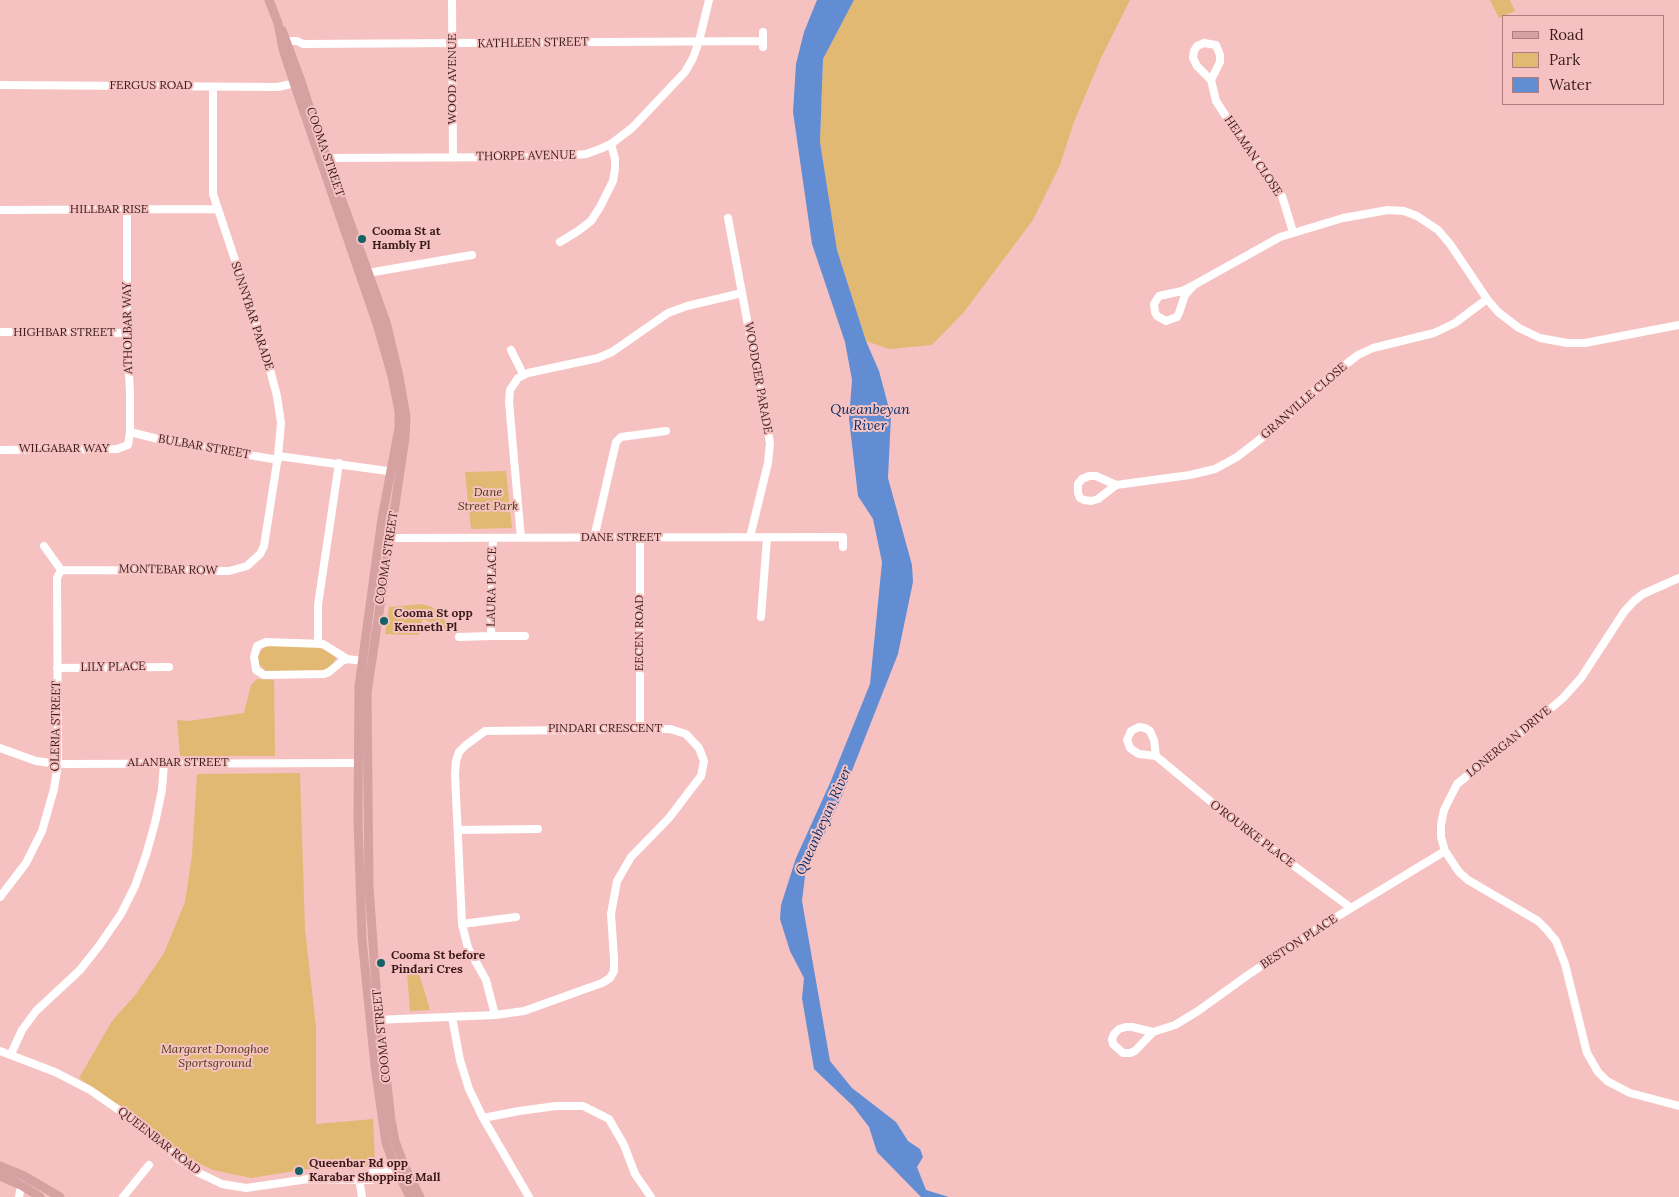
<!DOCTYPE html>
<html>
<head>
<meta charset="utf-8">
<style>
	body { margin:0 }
	#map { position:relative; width:1679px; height:1197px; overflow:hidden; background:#f6c2c1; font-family:Lora,serif }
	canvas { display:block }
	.legend { position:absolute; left:1502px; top:15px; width:162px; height:90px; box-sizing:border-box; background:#f6c2c1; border:1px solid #ab7f7f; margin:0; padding:6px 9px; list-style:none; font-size:15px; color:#3b1b1c }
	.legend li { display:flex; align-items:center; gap:10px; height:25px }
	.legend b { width:25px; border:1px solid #ab7f7f }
</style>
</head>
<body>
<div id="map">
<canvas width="1679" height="1197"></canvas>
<ul class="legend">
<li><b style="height:6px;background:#d6a1a1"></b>Road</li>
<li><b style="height:14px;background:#e2b972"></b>Park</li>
<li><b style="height:14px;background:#628dd2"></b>Water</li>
</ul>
</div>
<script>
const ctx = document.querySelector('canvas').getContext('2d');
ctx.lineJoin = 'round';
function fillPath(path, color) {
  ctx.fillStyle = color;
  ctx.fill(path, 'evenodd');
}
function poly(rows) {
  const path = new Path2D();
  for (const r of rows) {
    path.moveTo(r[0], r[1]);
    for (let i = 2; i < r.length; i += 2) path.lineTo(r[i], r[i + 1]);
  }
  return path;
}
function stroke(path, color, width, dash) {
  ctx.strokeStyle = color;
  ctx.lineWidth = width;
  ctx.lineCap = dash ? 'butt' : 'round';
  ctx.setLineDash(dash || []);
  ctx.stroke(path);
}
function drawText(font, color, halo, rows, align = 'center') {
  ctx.font = font + ' Lora,serif';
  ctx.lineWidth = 4;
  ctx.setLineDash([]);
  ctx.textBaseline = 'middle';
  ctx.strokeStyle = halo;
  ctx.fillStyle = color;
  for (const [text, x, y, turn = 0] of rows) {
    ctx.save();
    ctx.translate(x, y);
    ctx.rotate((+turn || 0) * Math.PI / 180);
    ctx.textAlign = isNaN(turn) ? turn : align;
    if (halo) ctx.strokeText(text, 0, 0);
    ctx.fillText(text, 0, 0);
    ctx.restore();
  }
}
const green = poly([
	[854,0,1130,0,1101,58,1074,122,1060,165,1033,220,964,312,932,345,889,349,866,341,837,250,820,142,823,59],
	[1490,0,1510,0,1515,11,1499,18],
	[506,471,512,528,471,529,465,472],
	[423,604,432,607,453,629,449,633,432,623,423,619,419,635,385,634,389,607],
	[270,646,314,646,327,651,336,658,331,667,322,671,266,671,258,663,258,656,263,648],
	[257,679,274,680,275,756,180,756,177,720,188,721,244,713,251,685],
	[300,773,305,929,316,1027,316,1124,373,1119,375,1163,358,1169,307,1169,251,1178,213,1170,167,1148,126,1112,79,1078,112,1021,136,994,164,953,185,902,192,855,197,774],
	[418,970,430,1010,410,1011,407,973]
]);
const water = poly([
	[817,0,854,0,823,59,820,142,837,250,866,341,879,371,891,416,888,478,912,565,913,582,898,654,842,796,805,876,802,901,830,1061,852,1088,896,1122,908,1141,920,1149,923,1157,917,1167,926,1190,949,1197,921,1197,877,1152,869,1127,853,1106,814,1069,802,998,804,978,790,951,780,919,781,905,796,858,830,783,870,684,882,562,873,519,858,496,849,419,852,380,845,342,812,244,793,112,796,64,804,32]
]);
const minor = poly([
	[452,0,453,157],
	[763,32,763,47],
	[287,41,297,41,303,44,763,41],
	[1204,43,1216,45,1220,55,1220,62,1211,80,1197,66,1193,58,1194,51,1197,46,1204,43],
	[1211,80,1216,101,1227,118,1282,196,1293,232],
	[0,85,278,87,299,82],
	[322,158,557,157,586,154,600,149,611,144,632,128,685,72,693,58,699,41,709,0],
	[0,210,217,209],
	[728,218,770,443,768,463,750,537],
	[560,242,578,231,591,221,600,207,613,181,615,169,615,159,611,144],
	[362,274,472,255],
	[1194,285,1185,295,1179,313,1177,317,1166,321,1157,316,1155,312,1154,304,1159,296,1182,291,1194,285,1280,237,1343,218,1388,210,1404,211,1417,216,1438,230,1450,244,1487,299,1498,312,1519,328,1540,338,1567,343,1585,343,1679,325],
	[0,332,127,333],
	[511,350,523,374],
	[130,432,162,440,278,460],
	[0,450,117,449,128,445,130,432,130,393,127,333,127,210],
	[278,456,395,472],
	[1089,476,1096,476,1116,485,1098,499,1091,501,1084,500,1080,498,1078,493,1078,484,1082,479,1089,476],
	[1116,485,1190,475,1215,469,1237,457,1281,423,1304,400,1341,368,1358,355,1373,348,1434,333,1455,323,1487,299],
	[390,538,843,537,843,547],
	[493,538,491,636,525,636],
	[521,538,509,402,510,390,518,378,528,373,598,358,612,352,668,313,687,306,742,293],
	[594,538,616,442,621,437,666,431],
	[640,538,640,729],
	[61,570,229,571,247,566,260,554,264,546,278,456,281,423,277,396,264,347,213,194,213,87],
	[1679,578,1643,594,1634,601,1624,612,1581,678,1563,698,1536,721,1457,784,1444,810,1441,825,1441,837,1445,851,1459,872,1468,880,1538,921,1547,930,1556,941,1565,964,1587,1053,1598,1072,1607,1081,1630,1093,1679,1106],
	[761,617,767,538],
	[459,637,491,636],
	[266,642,323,644,347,659,342,661,329,672,324,674,264,675,256,670,254,657,257,646,266,642],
	[318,643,318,605,339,463],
	[347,659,363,661],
	[57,668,169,667],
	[0,748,36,761,58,764,359,763],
	[1156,756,1154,740,1150,731,1145,728,1139,727,1131,731,1127,740,1130,748,1134,751,1139,754,1156,756,1239,825,1351,908],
	[458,830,538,829],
	[0,897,26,863,42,831,54,789,58,764,57,578,61,570,44,546],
	[462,924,516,917],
	[452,1017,460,1060,469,1089,483,1118,529,1197],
	[375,1020,495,1015,524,1011,602,983,610,978,614,971,614,958,611,914,617,881,631,857,669,818,701,776,704,761,699,748,686,734,670,729,659,729,485,731,466,745,459,752,456,761,455,774,462,924,468,948,486,980,495,1015],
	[1126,1027,1132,1027,1153,1032,1135,1051,1130,1053,1123,1053,1113,1044,1112,1039,1114,1034,1119,1029,1126,1027],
	[1153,1032,1175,1025,1198,1011,1248,975,1320,927,1445,851],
	[0,1051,55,1072,90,1090,149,1131,180,1160,197,1172,222,1184,246,1188,308,1179,371,1180,397,1172],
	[11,1054,22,1030,36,1011,80,970,99,946,121,914,135,886,146,855,155,823,162,790,164,763],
	[483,1118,519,1111,556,1106,583,1106,609,1119,624,1145,635,1174,651,1197],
	[361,1177,394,1165],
	[359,1178,362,1197],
	[19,1197,22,1180],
	[123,1197,149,1165]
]);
const major = poly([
	[269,0,278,23,283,49,294,83,377,324,392,376,399,411,399,428,382,518,359,686,358,821,362,939,375,1066,386,1143,394,1165,410,1197],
	[282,30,301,81,318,134,386,322,399,376,406,417,405,438,367,693,369,887,376,986,391,1120,395,1141,404,1165,420,1197],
	[0,1166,24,1176,60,1197],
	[0,1176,21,1185,40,1197]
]);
const markers = [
	[362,239,5,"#126266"],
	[384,621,5,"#126266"],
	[381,963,5,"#126266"],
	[299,1171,5,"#126266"]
];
const streetNames = [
	["KATHLEEN STREET",533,43,-1],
	["WOOD AVENUE",453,79,-90],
	["FERGUS ROAD",151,86],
	["COOMA STREET",325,152,71],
	["THORPE AVENUE",526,156,-1],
	["HELMAN CLOSE",1253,156,56],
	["HILLBAR RISE",109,210],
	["SUNNYBAR PARADE",252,316,72],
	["ATHOLBAR WAY",128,328,-91],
	["HIGHBAR STREET",64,333],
	["WOODGER PARADE",758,378,80],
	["GRANVILLE CLOSE",1304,401,-41],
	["BULBAR STREET",204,447,10],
	["WILGABAR WAY",64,449],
	["DANE STREET",621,538],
	["COOMA STREET",387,558,-81],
	["MONTEBAR ROW",168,570,1],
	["LAURA PLACE",492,587,-89],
	["EECEN ROAD",640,633,-90],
	["LILY PLACE",113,667,-1],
	["OLERIA STREET",56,726,-89],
	["PINDARI CRESCENT",605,729],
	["LONERGAN DRIVE",1509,742,-39],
	["ALANBAR STREET",178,763],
	["O'ROURKE PLACE",1252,834,37],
	["BESTON PLACE",1299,942,-33],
	["COOMA STREET",382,1036,-96],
	["QUEENBAR ROAD",159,1141,38]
];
const poiNames = [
	["Cooma St at",372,232],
	["Hambly Pl",372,246],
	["Cooma St opp",394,614],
	["Kenneth Pl",394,628],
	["Cooma St before",391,956],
	["Pindari Cres",391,970],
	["Queenbar Rd opp",309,1164],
	["Karabar Shopping Mall",309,1178]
];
const parkNames = [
	["Dane",488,493],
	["Street Park",488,507],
	["Margaret Donoghoe",215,1050],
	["Sportsground",215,1064]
];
const waterNames = [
	["Queanbeyan",870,410],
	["River",870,426],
	["Queanbeyan River",824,821,-66]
];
fillPath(green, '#e2b972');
fillPath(water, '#628dd2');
stroke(minor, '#fff', 8);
stroke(major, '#d6a1a1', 9);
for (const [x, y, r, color] of markers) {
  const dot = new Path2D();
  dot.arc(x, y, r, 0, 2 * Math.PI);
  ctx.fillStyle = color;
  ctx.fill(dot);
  stroke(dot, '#f6c2c1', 2);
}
drawText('12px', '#3b1b1c', '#f6c2c1', streetNames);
drawText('bold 12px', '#3b1b1c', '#f6c2c1', poiNames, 'left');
drawText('italic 12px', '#4e3a17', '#f6c2c1', parkNames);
drawText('italic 14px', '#072f6d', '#f6c2c1', waterNames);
</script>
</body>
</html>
